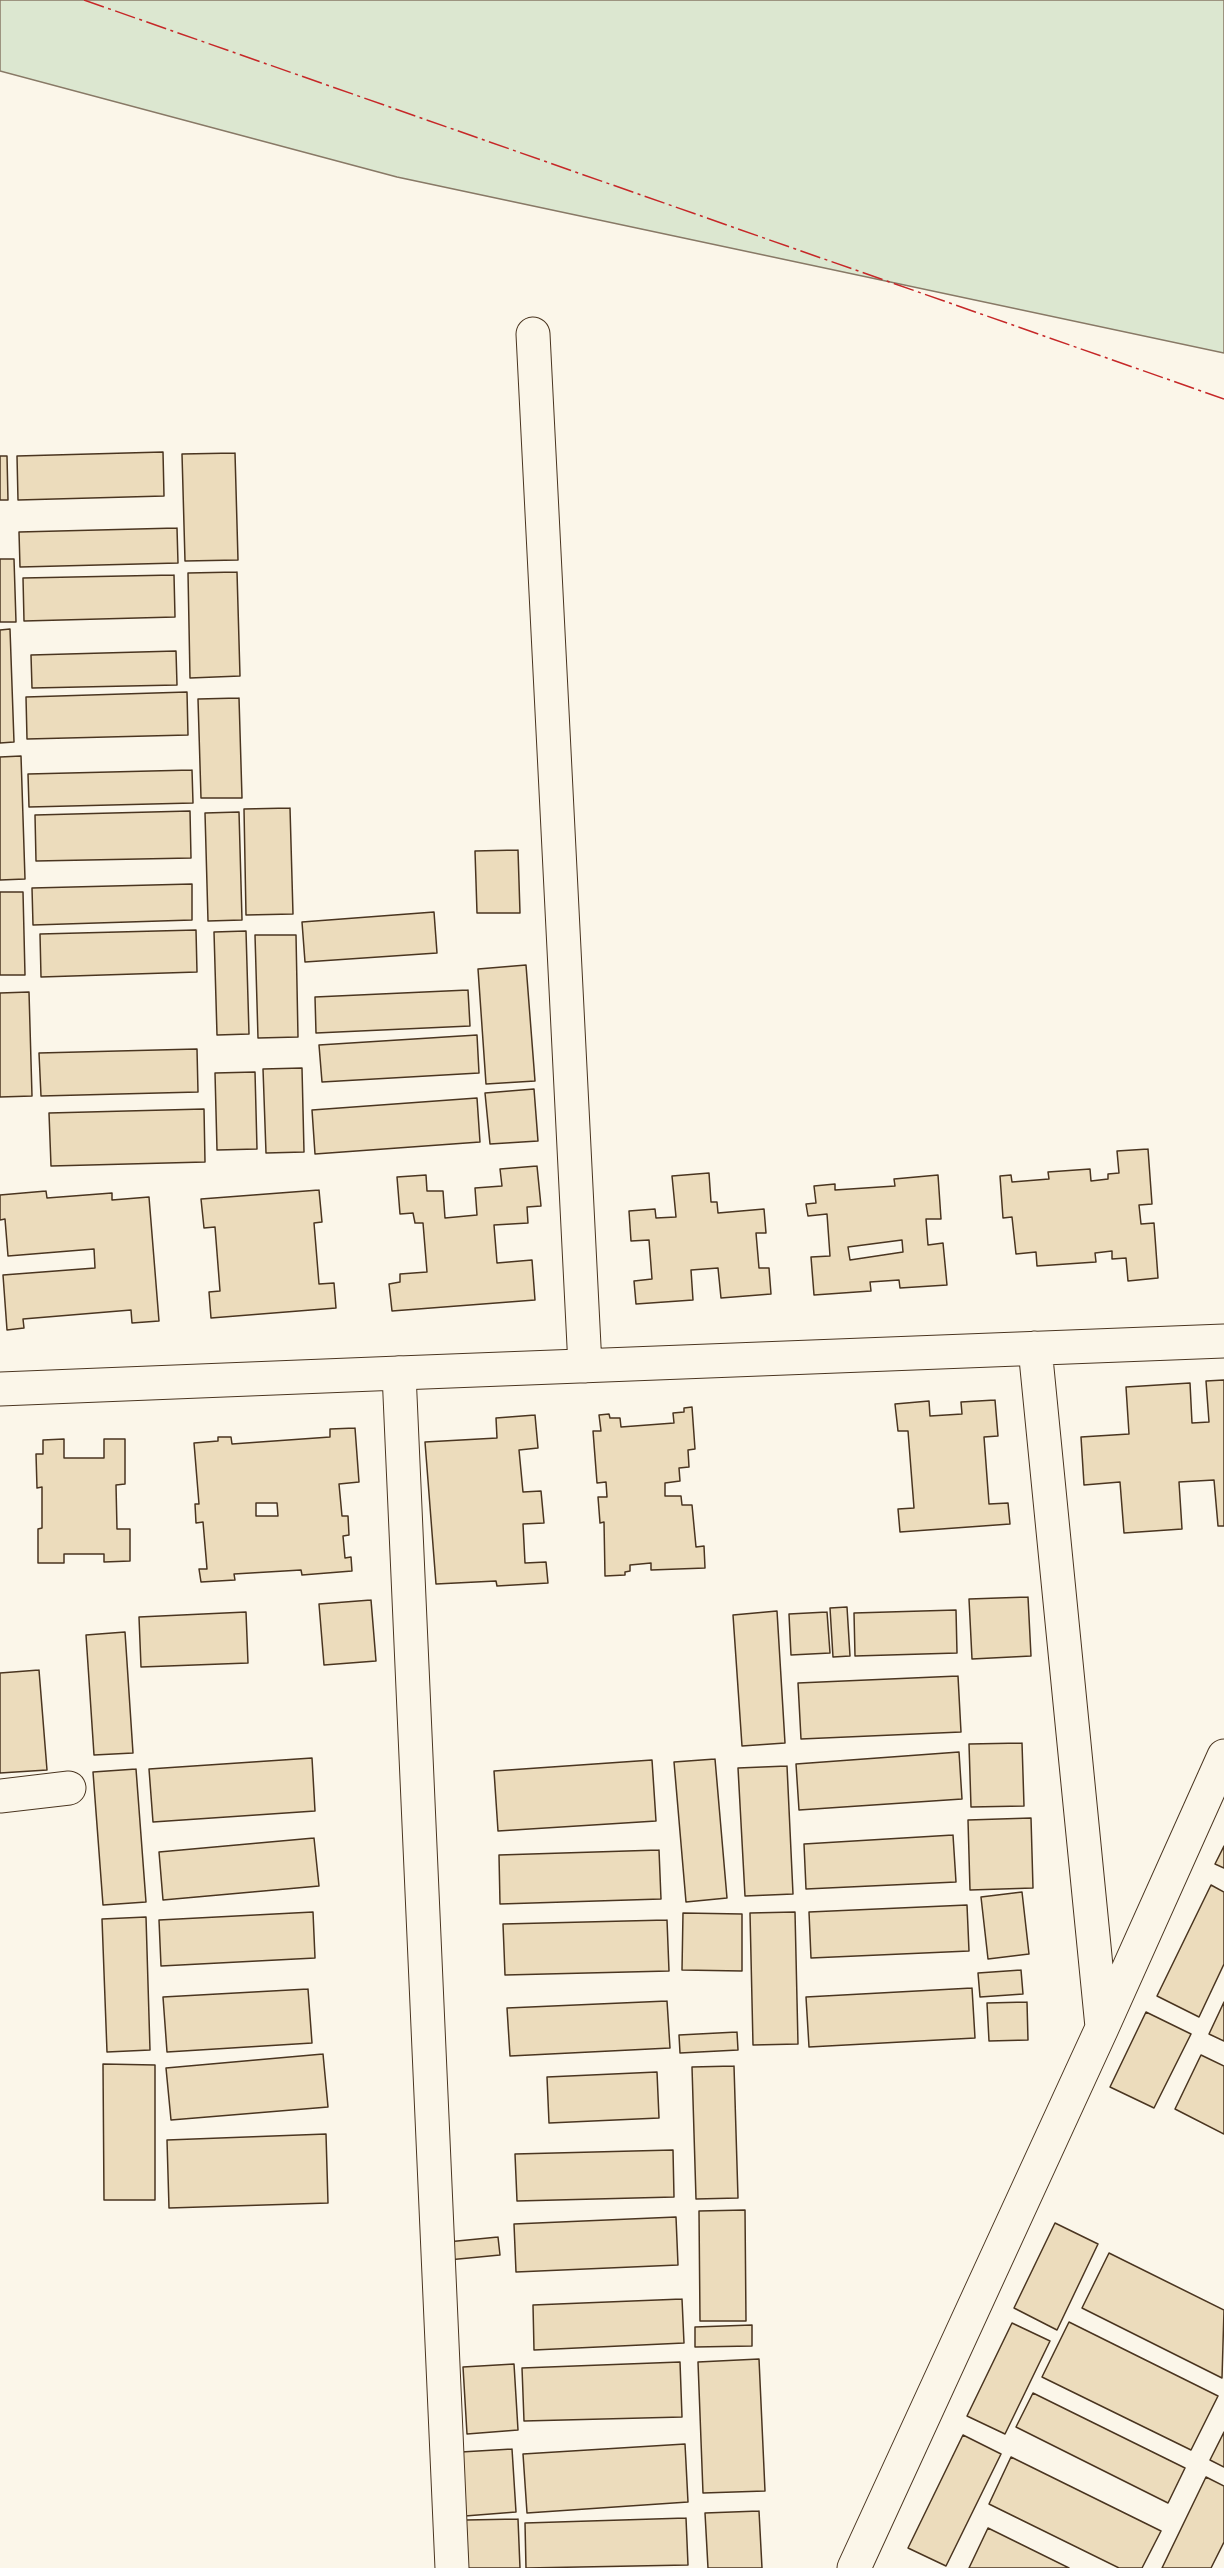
<!DOCTYPE html>
<html>
<head>
<meta charset="utf-8">
<style>
	body { margin:0 }
	canvas { display:block; background:#fbf6e9 }
</style>
</head>
<body>
<canvas width="1224" height="2568"></canvas>
<script>
const ctx = document.querySelector('canvas').getContext('2d');
ctx.lineJoin = 'round';
function fillPath(path, color) {
  ctx.fillStyle = color;
  ctx.fill(path, 'evenodd');
}
function poly(rows) {
  const path = new Path2D();
  for (const r of rows) {
    path.moveTo(r[0], r[1]);
    for (let i = 2; i < r.length; i += 2) path.lineTo(r[i], r[i + 1]);
  }
  return path;
}
function stroke(path, color, width, dash) {
  ctx.strokeStyle = color;
  ctx.lineWidth = width;
  ctx.lineCap = dash ? 'butt' : 'round';
  ctx.setLineDash(dash || []);
  ctx.stroke(path);
}
const green = poly([
	[0,0,1224,0,1224,353,397,177,0,71,0,0]
]);
const building = poly([
	[163,452,164,496,18,500,17,456,163,452],
	[235,453,238,560,185,561,182,454,235,453],
	[0,456,7,456,8,500,0,500,0,456],
	[177,528,178,563,20,567,19,532,177,528],
	[0,559,14,559,16,622,0,622,0,559],
	[237,572,240,676,190,678,188,573,237,572],
	[174,575,175,617,24,621,23,578,174,575],
	[10,629,14,742,0,743,0,630,10,629],
	[176,651,177,685,32,688,31,655,176,651],
	[187,692,188,735,27,739,26,697,187,692],
	[239,698,242,798,201,798,198,699,239,698],
	[21,756,25,879,0,880,0,757,21,756],
	[192,770,193,803,29,807,28,774,192,770],
	[290,808,293,914,246,915,244,809,290,808],
	[190,811,191,858,36,861,35,815,190,811],
	[239,812,242,920,208,921,205,813,239,812],
	[518,850,520,913,477,913,475,851,518,850],
	[192,884,192,920,33,925,32,888,192,884],
	[0,892,23,892,25,975,0,975,0,892],
	[434,912,437,953,305,962,302,922,434,912],
	[196,930,197,972,41,977,40,934,196,930],
	[246,931,249,1034,217,1035,214,932,246,931],
	[255,935,296,935,298,1037,258,1038,255,935],
	[526,965,535,1081,486,1084,478,969,526,965],
	[468,990,470,1026,316,1033,315,997,468,990],
	[29,992,32,1096,0,1097,0,993,29,992],
	[477,1035,479,1073,322,1082,319,1045,477,1035],
	[197,1049,198,1092,41,1096,39,1053,197,1049],
	[302,1068,304,1152,266,1153,263,1069,302,1068],
	[255,1072,257,1149,217,1150,215,1073,255,1072],
	[534,1089,538,1141,490,1144,485,1093,534,1089],
	[477,1098,480,1142,315,1154,312,1110,477,1098],
	[204,1109,205,1162,51,1166,49,1113,204,1109],
	[1148,1149,1152,1204,1139,1205,1141,1224,1154,1223,1158,1278,1128,1281,1126,1258,1112,1259,1112,1251,1095,1253,1096,1262,1037,1266,1036,1252,1016,1254,1012,1217,1003,1218,1000,1176,1011,1175,1012,1182,1049,1179,1048,1172,1090,1169,1091,1181,1108,1179,1108,1174,1119,1173,1117,1151,1148,1149],
	[537,1166,541,1206,527,1207,528,1223,494,1225,497,1263,532,1260,535,1300,392,1311,389,1284,400,1282,400,1274,427,1272,423,1223,415,1223,413,1213,400,1214,397,1177,426,1175,427,1191,443,1191,445,1218,477,1215,475,1188,502,1186,500,1169,537,1166],
	[709,1173,711,1202,717,1202,718,1213,764,1209,766,1233,756,1233,759,1268,769,1268,771,1294,721,1298,718,1268,691,1270,693,1300,636,1304,634,1281,652,1279,649,1240,631,1241,629,1211,655,1209,656,1218,676,1217,672,1176,709,1173],
	[938,1175,941,1219,926,1219,928,1245,943,1243,947,1285,900,1288,899,1280,870,1282,871,1291,814,1295,811,1257,830,1256,827,1214,808,1216,806,1204,816,1203,814,1186,835,1184,835,1190,895,1186,894,1179,938,1175],
	[902,1240,903,1252,850,1260,848,1247,902,1240],
	[319,1190,322,1222,314,1223,319,1284,334,1283,336,1308,211,1318,209,1292,220,1291,215,1227,204,1228,201,1199,319,1190],
	[46,1191,47,1198,112,1193,112,1200,149,1197,159,1321,132,1323,131,1310,23,1319,24,1328,7,1330,3,1275,95,1268,94,1249,8,1256,5,1219,0,1220,0,1195,46,1191],
	[1224,1380,1224,1526,1218,1526,1214,1480,1179,1482,1182,1529,1124,1533,1120,1482,1084,1485,1081,1437,1129,1434,1126,1387,1190,1383,1192,1423,1209,1422,1206,1381,1224,1380],
	[995,1400,998,1436,984,1437,989,1504,1008,1503,1010,1524,900,1532,898,1509,914,1508,908,1431,898,1431,895,1404,929,1401,930,1416,962,1414,961,1402,995,1400],
	[692,1407,695,1449,688,1450,689,1467,679,1468,680,1481,665,1483,665,1496,681,1496,682,1505,692,1505,696,1547,704,1546,705,1568,651,1570,651,1563,630,1565,630,1571,625,1572,625,1575,605,1576,604,1522,600,1523,598,1497,607,1497,606,1482,597,1483,593,1431,601,1431,599,1415,609,1414,610,1418,620,1418,621,1427,674,1423,673,1413,684,1412,684,1408,692,1407],
	[535,1415,538,1448,519,1450,523,1492,541,1491,544,1523,523,1524,525,1563,546,1562,548,1583,497,1586,496,1581,436,1584,425,1442,497,1438,496,1418,535,1415],
	[355,1428,359,1482,339,1484,342,1516,348,1516,349,1535,343,1536,345,1558,351,1557,352,1571,302,1575,301,1570,234,1574,235,1580,201,1582,199,1569,207,1569,203,1522,196,1523,195,1504,199,1504,194,1443,218,1441,218,1437,231,1437,232,1444,330,1437,330,1429,355,1428],
	[256,1503,277,1503,278,1516,256,1516,256,1503],
	[64,1439,64,1458,104,1458,104,1439,125,1439,125,1484,116,1485,117,1529,130,1529,130,1561,104,1562,104,1554,64,1554,64,1563,38,1563,38,1529,42,1528,42,1487,37,1488,36,1454,43,1454,43,1440,64,1439],
	[1028,1597,1031,1656,972,1659,969,1599,1028,1597],
	[371,1600,376,1661,324,1665,319,1604,371,1600],
	[847,1607,850,1656,833,1657,830,1608,847,1607],
	[956,1610,957,1653,855,1656,854,1613,956,1610],
	[777,1611,785,1743,742,1746,733,1615,777,1611],
	[246,1612,248,1663,141,1667,139,1617,246,1612],
	[827,1612,830,1653,791,1655,789,1614,827,1612],
	[125,1632,133,1753,94,1755,86,1635,125,1632],
	[39,1670,47,1770,0,1773,0,1673,39,1670],
	[958,1676,961,1732,801,1739,798,1683,958,1676],
	[1022,1743,1024,1806,971,1807,969,1744,1022,1743],
	[959,1752,962,1799,799,1810,796,1764,959,1752],
	[312,1758,315,1811,153,1822,149,1769,312,1758],
	[715,1759,727,1898,686,1902,674,1762,715,1759],
	[652,1760,656,1821,498,1831,494,1771,652,1760],
	[787,1766,793,1894,745,1896,738,1768,787,1766],
	[136,1769,146,1902,103,1905,93,1772,136,1769],
	[1031,1818,1033,1888,970,1890,968,1820,1031,1818],
	[953,1835,956,1882,806,1889,804,1844,953,1835],
	[314,1838,319,1886,163,1900,159,1852,314,1838],
	[1224,1846,1224,1868,1215,1864,1224,1846],
	[659,1850,661,1899,500,1904,499,1855,659,1850],
	[1211,1885,1224,1892,1224,1964,1199,2017,1157,1996,1211,1885],
	[1022,1892,1029,1954,988,1959,981,1897,1022,1892],
	[967,1905,969,1951,811,1958,809,1912,967,1905],
	[313,1912,315,1958,161,1966,159,1920,313,1912],
	[795,1912,798,2044,753,2045,750,1913,795,1912],
	[683,1913,742,1914,742,1971,682,1970,683,1913],
	[146,1917,150,2050,107,2052,102,1919,146,1917],
	[667,1920,669,1971,505,1975,503,1924,667,1920],
	[1021,1970,1023,1994,980,1997,978,1973,1021,1970],
	[972,1988,975,2038,809,2047,806,1997,972,1988],
	[308,1989,312,2043,167,2052,163,1997,308,1989],
	[667,2001,670,2048,510,2056,507,2008,667,2001],
	[1027,2002,1028,2040,989,2041,987,2003,1027,2002],
	[1224,2002,1224,2041,1209,2034,1224,2002],
	[1146,2012,1191,2034,1154,2108,1110,2087,1146,2012],
	[737,2032,738,2050,680,2053,679,2035,737,2032],
	[323,2054,328,2107,171,2120,166,2068,323,2054],
	[1201,2055,1224,2066,1224,2134,1175,2109,1201,2055],
	[103,2064,155,2065,155,2200,104,2200,103,2064],
	[734,2066,738,2198,696,2199,692,2067,734,2066],
	[657,2072,659,2118,549,2123,547,2077,657,2072],
	[326,2134,328,2203,169,2208,167,2140,326,2134],
	[673,2150,674,2197,517,2201,515,2154,673,2150],
	[745,2210,746,2321,700,2321,699,2211,745,2210],
	[676,2217,678,2265,516,2272,514,2224,676,2217],
	[1055,2223,1098,2244,1057,2330,1014,2308,1055,2223],
	[498,2237,500,2255,448,2260,447,2242,498,2237],
	[1109,2253,1224,2310,1222,2378,1082,2308,1109,2253],
	[682,2299,684,2343,534,2350,533,2305,682,2299],
	[1069,2322,1218,2396,1191,2450,1042,2377,1069,2322],
	[1012,2323,1050,2341,1005,2434,967,2416,1012,2323],
	[752,2325,752,2346,695,2347,695,2327,752,2325],
	[759,2359,765,2491,703,2493,698,2362,759,2359],
	[680,2362,682,2417,524,2421,522,2368,680,2362],
	[514,2364,518,2430,467,2434,463,2367,514,2364],
	[1033,2393,1185,2468,1168,2503,1016,2427,1033,2393],
	[1224,2432,1224,2467,1210,2460,1224,2432],
	[963,2435,1001,2454,946,2566,908,2548,963,2435],
	[685,2444,688,2502,527,2513,523,2454,685,2444],
	[512,2449,516,2512,465,2516,461,2452,512,2449],
	[1011,2457,1161,2531,1142,2568,1119,2568,989,2504,1011,2457],
	[1206,2477,1224,2486,1224,2542,1211,2568,1162,2568,1206,2477],
	[759,2511,762,2568,708,2568,705,2513,759,2511],
	[686,2518,688,2565,526,2568,525,2523,686,2518],
	[518,2519,520,2568,468,2568,466,2520,518,2519],
	[988,2528,1069,2568,969,2568,988,2528]
]);
const street = poly([
	[533,334,585,1366],
	[1035,1348,1102,2027],
	[399,1373,1224,1341],
	[0,1796,69,1788],
	[854,2568,1102,2028,1224,1756]
]);
const secondary = poly([
	[0,1389,399,1373,452,2568]
]);
const power = poly([
	[84,0,1224,399]
]);
fillPath(green, '#dce7d0');
stroke(green, '#887966', 1.5);
fillPath(building, '#ecdcbc');
stroke(building, '#4a3520', 1.5);
stroke(street, '#4a3520', 35);
stroke(secondary, '#4a3520', 35);
stroke(street, '#fbf6e9', 33);
stroke(secondary, '#fbf6e9', 33);
stroke(power, '#c62828', 1.5, [21, 4.5, 3, 4.5]);
</script>
</body>
</html>
